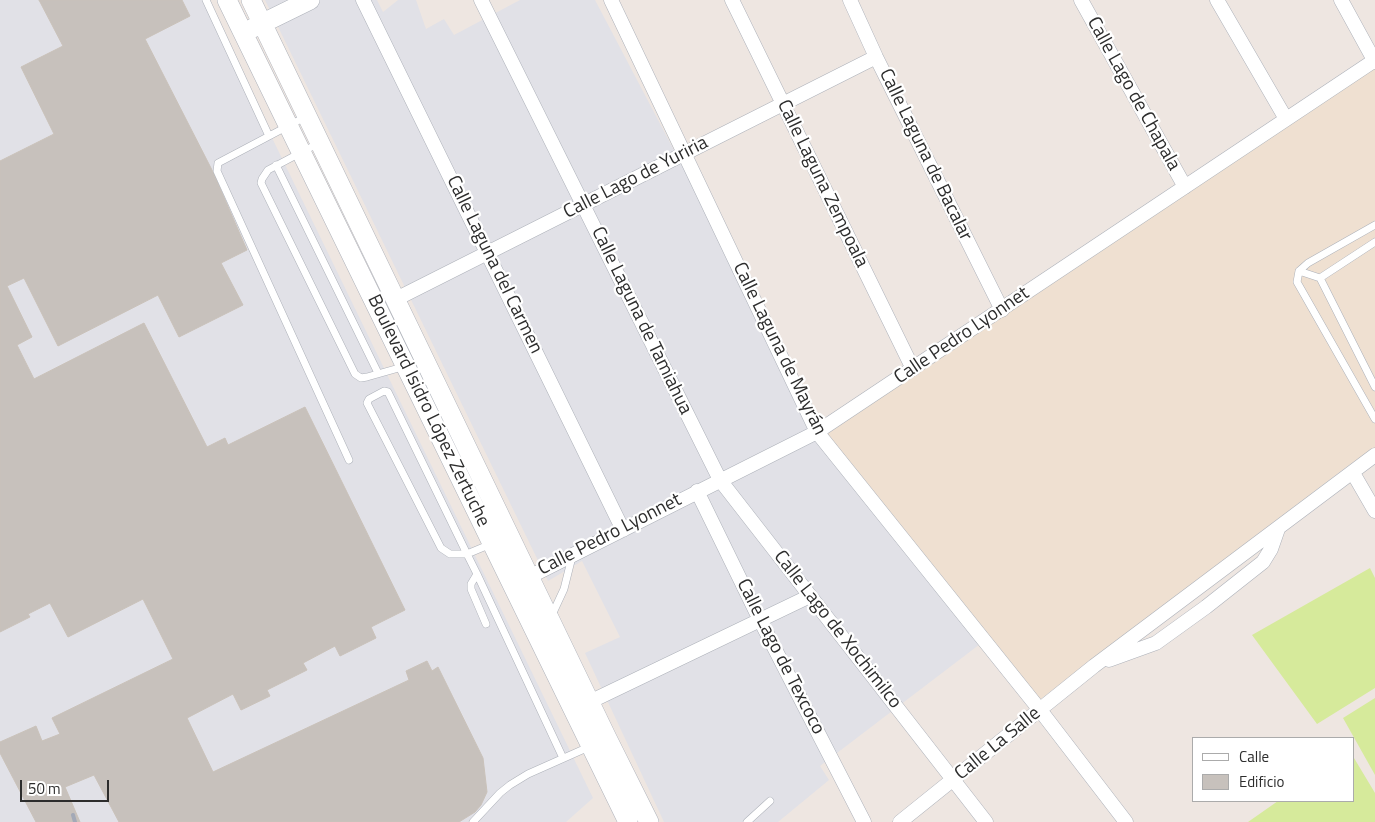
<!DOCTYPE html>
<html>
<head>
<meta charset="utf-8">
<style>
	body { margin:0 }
	#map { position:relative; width:1375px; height:822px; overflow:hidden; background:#eee6e1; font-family:"Titillium Web",sans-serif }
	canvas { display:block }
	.legend { position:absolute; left:1192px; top:737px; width:162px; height:65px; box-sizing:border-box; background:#fff; border:1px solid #ababab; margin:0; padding:6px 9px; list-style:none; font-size:15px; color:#2d2d2d }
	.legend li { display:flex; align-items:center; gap:10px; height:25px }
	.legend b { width:25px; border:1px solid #ababab }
	.scale { position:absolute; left:20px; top:780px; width:89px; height:22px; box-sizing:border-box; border:2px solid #2d2d2d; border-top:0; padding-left:6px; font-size:15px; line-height:18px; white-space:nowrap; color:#2d2d2d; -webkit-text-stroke:4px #fff; paint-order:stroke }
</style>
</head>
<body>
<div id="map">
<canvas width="1375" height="822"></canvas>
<ul class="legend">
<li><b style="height:6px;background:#fff"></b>Calle</li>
<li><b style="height:14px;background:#c7c1bc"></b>Edificio</li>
</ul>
<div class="scale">50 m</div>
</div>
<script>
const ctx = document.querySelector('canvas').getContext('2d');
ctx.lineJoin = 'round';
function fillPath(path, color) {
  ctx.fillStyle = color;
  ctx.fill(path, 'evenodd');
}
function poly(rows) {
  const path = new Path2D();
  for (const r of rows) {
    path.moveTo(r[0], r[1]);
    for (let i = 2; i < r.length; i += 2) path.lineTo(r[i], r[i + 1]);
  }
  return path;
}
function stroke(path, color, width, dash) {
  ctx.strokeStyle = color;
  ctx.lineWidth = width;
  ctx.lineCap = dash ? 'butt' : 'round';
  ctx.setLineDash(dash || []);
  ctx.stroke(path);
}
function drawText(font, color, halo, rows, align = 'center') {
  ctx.font = font + ' "Titillium Web",sans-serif';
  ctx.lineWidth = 4.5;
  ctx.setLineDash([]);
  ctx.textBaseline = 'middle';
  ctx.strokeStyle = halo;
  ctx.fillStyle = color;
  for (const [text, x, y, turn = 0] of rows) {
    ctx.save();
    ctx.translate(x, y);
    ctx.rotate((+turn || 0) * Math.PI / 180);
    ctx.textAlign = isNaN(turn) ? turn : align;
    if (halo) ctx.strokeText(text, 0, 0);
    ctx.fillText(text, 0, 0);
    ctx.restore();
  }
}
const industrial = poly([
	[0,0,205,0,593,798,566,822,0,822],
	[265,0,377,0,383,12,398,0,416,0,426,29,444,19,454,35,520,0,595,0,820,428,984,641,820,766,829,780,778,822,664,822,585,653,620,637,582,561,548,581]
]);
const education = poly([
	[1375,62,1375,448,1349,465,1038,701,817,432]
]);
const pitch = poly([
	[1370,568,1375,578,1375,688,1317,724,1252,635],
	[1375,698,1375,775,1343,718],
	[1354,758,1375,793,1375,822,1248,822,1278,801,1354,801]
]);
const building = poly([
	[39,0,182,0,190,16,145,39,212,170,247,250,221,263,243,305,179,337,158,295,58,346,24,278,7,286,32,337,17,345,34,379,144,323,207,447,225,438,228,445,305,407,405,610,371,627,376,638,340,656,335,646,303,663,307,670,267,690,270,696,241,710,233,694,187,718,213,772,409,680,406,671,427,661,432,671,438,667,483,758,487,792,481,805,475,812,459,822,119,822,94,775,65,787,80,822,36,822,0,753,0,742,36,726,42,741,60,734,52,718,173,659,143,599,68,637,50,603,28,614,30,617,0,632,0,161,54,134,21,67,63,46,39,0]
]);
const lane = poly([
	[206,0,269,136],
	[307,116,218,163,217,171,349,460],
	[319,143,268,170,262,179,261,183,355,374,361,378,367,377,406,366],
	[276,165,378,373],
	[1375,225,1308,263,1299,271,1297,282,1375,419],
	[1375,242,1320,278,1375,387],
	[1299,271,1320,278],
	[491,544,467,554,450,554,441,548,367,403,369,399,384,391,388,392,467,554,477,574,563,758],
	[477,574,471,584,471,589,486,624],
	[551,617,564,589,572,557],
	[473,822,500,793,510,785,528,774,591,746],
	[747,822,770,801]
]);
const street = poly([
	[363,0,623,530],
	[481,0,720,480,986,822],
	[611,0,817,432,1040,710,1126,822],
	[732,0,913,369],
	[850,0,876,57,1002,310],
	[1081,0,1185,187],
	[1217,0,1286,119],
	[1341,0,1375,62],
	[396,299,876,57],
	[1353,473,1375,511],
	[697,491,760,620,864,822],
	[529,577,817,432,1375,60],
	[1109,660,1156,643,1206,607,1263,562,1271,549,1278,529],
	[581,706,810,596],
	[900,822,1094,666,1375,455]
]);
const secondary = poly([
	[227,0,628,822],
	[251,0,607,738,649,822],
	[253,28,310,0]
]);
const rail = poly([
	[73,815,75,822]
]);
const streetNames = [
	["Calle Lago de Chapala",1133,94,61],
	["Calle Laguna de Bacalar",925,155,64],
	["Calle Lago de Yuriria",636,178,-27],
	["Calle Laguna Zempoala",822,184,64],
	["Calle Laguna del Carmen",494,265,64],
	["Calle Laguna de Tamiahua",641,321,64],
	["Calle Pedro Lyonnet",962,336,-34],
	["Calle Laguna de Mayrán",779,349,64],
	["Boulevard Isidro López Zertuche",428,411,64],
	["Calle Pedro Lyonnet",610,535,-27],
	["Calle Lago de Xochimilco",837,630,52],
	["Calle Lago de Texcoco",780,657,63],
	["Calle La Salle",998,744,-39]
];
fillPath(industrial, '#e1e1e7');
fillPath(education, '#efe0d1');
fillPath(pitch, '#d6ea9b');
fillPath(building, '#c7c1bc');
stroke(building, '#cac2ba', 1);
stroke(lane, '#adb1b9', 8);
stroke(street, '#adb1b9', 15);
stroke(secondary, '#adb1b9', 20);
stroke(lane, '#fff', 7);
stroke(street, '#fff', 14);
stroke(secondary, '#fff', 19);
stroke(rail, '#a3a9b7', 4);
drawText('19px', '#2d2d2d', '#fff', streetNames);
</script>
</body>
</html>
